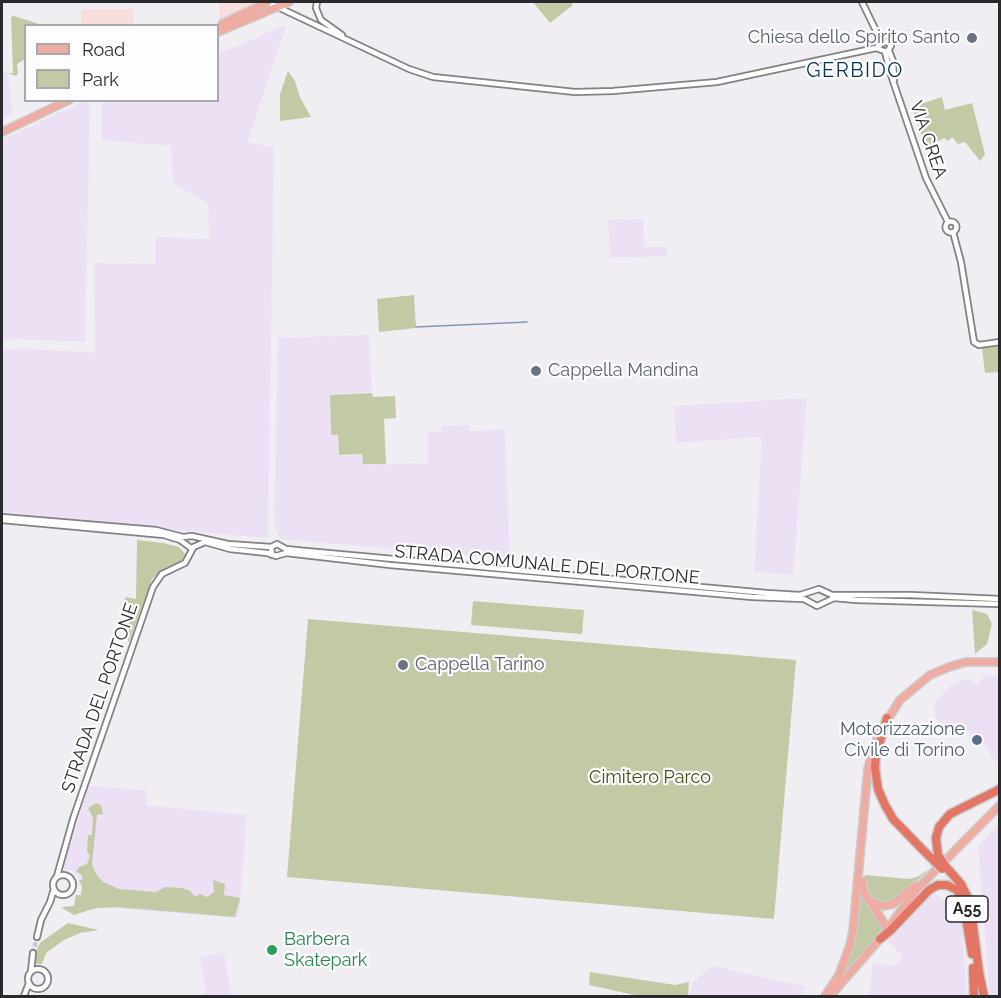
<!DOCTYPE html>
<html>
<head>
<meta charset="utf-8">
<style>
	body { margin:0 }
	#map { position:relative; width:1001px; height:998px; overflow:hidden; background:#f0eef3; font-family:Raleway,sans-serif }
	canvas { display:block }
	.frame { position:absolute; inset:0; border:3px solid #2a292b; pointer-events:none }
	.legend { position:absolute; left:24px; top:24px; width:195px; height:78px; box-sizing:border-box; background:#fdfcfe; border:2px solid #a9a8aa; margin:0; padding:8px 10px; list-style:none; font-size:18px; color:#2a292b }
	.legend li { display:flex; align-items:center; gap:12px; height:30px }
	.legend b { width:30px; border:2px solid #a9a8aa }
</style>
</head>
<body>
<div id="map">
<canvas width="1001" height="998"></canvas>
<div class="frame"></div>
<ul class="legend">
<li><b style="height:8px;background:#eeaca2"></b>Road</li>
<li><b style="height:16px;background:#c1caa5"></b>Park</li>
</ul>
</div>
<script>
const ctx = document.querySelector('canvas').getContext('2d');
ctx.lineJoin = 'round';
function fillPath(path, color) {
  ctx.fillStyle = color;
  ctx.fill(path, 'evenodd');
}
function poly(rows) {
  const path = new Path2D();
  for (const r of rows) {
    if (r.length === 3) {
      path.moveTo(r[0] + r[2], r[1]);
      path.arc(r[0], r[1], r[2], 0, 2 * Math.PI);
      continue;
    }
    path.moveTo(r[0], r[1]);
    for (let i = 2; i < r.length; i += 2) path.lineTo(r[i], r[i + 1]);
  }
  return path;
}
function stroke(path, color, width, dash) {
  ctx.strokeStyle = color;
  ctx.lineWidth = width;
  ctx.lineCap = dash ? 'butt' : 'round';
  ctx.setLineDash(dash || []);
  ctx.stroke(path);
}
function drawText(font, color, halo, rows, align = 'center') {
  ctx.font = font + ' Raleway,sans-serif';
  ctx.lineWidth = 4.5;
  ctx.setLineDash([]);
  ctx.textBaseline = 'middle';
  ctx.strokeStyle = halo;
  ctx.fillStyle = color;
  for (const [text, x, y, turn = 0] of rows) {
    ctx.save();
    ctx.translate(x, y);
    ctx.rotate((+turn || 0) * Math.PI / 180);
    ctx.textAlign = isNaN(turn) ? turn : align;
    if (halo) ctx.strokeText(text, 0, 0);
    ctx.fillText(text, 0, 0);
    ctx.restore();
  }
}
const commercial = poly([
	[219,2,255,2,252,5,219,20],
	[81,9,134,9,134,25,81,25]
]);
const industrial = poly([
	[286,25,248,142,274,148,268,538,2,515,2,350,22,348,95,353,94,263,155,264,155,237,209,239,208,204,173,183,171,146,102,140,102,102,107,100,218,100,218,54],
	[2,73,8,73,13,114,2,120],
	[84,101,90,104,85,342,16,339,2,340,2,140],
	[643,219,644,247,667,246,668,256,610,258,608,220],
	[369,335,372,392,330,394,330,435,338,435,338,456,362,455,363,465,428,463,428,432,441,431,442,426,470,425,470,431,505,429,510,559,280,539,274,522,278,338],
	[807,398,793,575,754,572,762,437,676,443,674,406],
	[985,675,999,677,999,764,988,755,991,751,958,723,948,735,937,721,934,710,936,701,950,686,966,678,977,685],
	[89,786,147,790,146,805,247,815,239,918,113,908,94,909,74,915,76,895,81,895,82,886,78,877,71,870,65,871,63,867],
	[999,823,999,996,990,996,978,847],
	[934,893,961,912,967,996,869,996,873,963,895,966,903,957,888,941],
	[224,952,231,996,200,996,200,995,206,993,200,957],
	[712,966,807,987,799,996,785,995,784,996,689,996,693,982]
]);
const green = poly([
	[533,2,571,2,573,5,550,23],
	[14,16,42,25,26,26,25,59,17,64,18,73,16,76,8,73,13,73,11,17],
	[288,71,295,81,300,97,311,117,280,121,280,94],
	[942,97,945,110,972,103,985,154,980,161,965,142,958,144,952,137,948,141,944,138,926,148,912,107],
	[414,295,416,328,379,332,377,299],
	[999,346,999,372,985,373,982,348],
	[372,393,373,397,395,396,396,418,384,419,386,464,363,464,362,454,339,455,338,435,331,435,330,395],
	[137,540,163,543,179,547,185,554,180,563,160,572,152,579,129,642,128,641,129,625,128,618,126,617,125,597,136,599],
	[473,601,584,610,582,634,471,625],
	[972,610,987,614,992,624,987,644,975,654],
	[308,619,796,660,774,919,287,877],
	[96,803,101,805,103,814,97,815,92,864,96,874,103,882,119,889,156,892,165,887,182,888,190,891,195,897,200,894,207,897,214,892,213,880,225,884,224,895,240,898,235,917,117,907,96,908,74,915,61,907,74,906,76,895,81,895,82,886,79,881,83,879,81,874,76,872,79,867,87,864,90,856,87,851,88,835,92,835,93,818,88,808],
	[929,869,906,892,886,904,871,900,864,886,865,875,909,879,917,877],
	[861,891,885,928,844,975,856,937],
	[68,923,99,930,80,933,64,940,46,953,42,964,37,964,35,961,35,954,40,943],
	[590,972,675,985,689,982,688,996,639,996,589,985]
]);
const stream = poly([
	[416,327,527,322]
]);
const minorTunnel = poly([
	[33,953,37,937]
]);
const minor = poly([
	[267,2,409,69,433,77,575,92,613,91,717,82,876,48,884,42,888,42,891,46,887,52,876,48],
	[317,2,316,8,321,20,342,35],
	[862,2,882,43],
	[889,51,893,61,894,80],
	[885,52,891,75,926,178,948,222],
	[951,227,5.5],
	[953,232,961,262,974,342,979,345,1000,342],
	[2,517,156,530,183,537,192,536,228,544,271,547],
	[2,520,164,535,180,540,191,548,205,542,230,549,267,553,276,556,286,553,390,565,752,597,804,599,817,606,834,598,856,600,1000,604],
	[272,555,271,547,277,544,286,549,306,551,767,593,800,595,819,589,832,595,911,595,1000,599],
	[63,885,10],
	[57,876,73,819,153,587,162,574,185,563,193,548],
	[37,937,41,920,50,902,54,889],
	[38,979,10],
	[31,971,33,953],
	[24,996,29,983]
]);
const major = poly([
	[222,24,268,2],
	[218,32,289,2],
	[2,132,69,100],
	[863,881,863,890,869,901,883,906,893,904,915,886],
	[871,903,889,931],
	[825,996,839,975,850,945,853,931,868,768,879,733,900,700,930,675,949,667,966,662,1000,662],
	[830,996,880,939,917,889,1000,805]
]);
const highway = poly([
	[887,718,876,755,875,768,878,789,885,805,893,819,921,848],
	[936,838,939,827,950,814,1000,789],
	[946,867,961,884,970,902,979,972,984,996],
	[880,939,890,931,929,890,938,885,947,885,957,890,963,901,972,954],
	[973,968,974,996]
]);
const highwayBridge = poly([
	[936,838,938,855,946,867],
	[921,848,942,869]
]);
const markers = [
	[972,38,6,"#6b7280"],
	[536,371,6,"#6b7280"],
	[403,665,6,"#6b7280"],
	[977,740,6,"#5c6f8a"],
	[272,950,6,"#2e9e5b"]
];
const shields = [
	[967,909,42]
];
const shieldNames = [
	["A55",967,909]
];
const worshipNames = [
	["Chiesa dello Spirito Santo",960,38,"right"],
	["Cappella Mandina",548,371],
	["Cappella Tarino",415,665]
];
const streetNames = [
	["VIA CREA",928,140,71],
	["STRADA COMUNALE DEL PORTONE",547,565,5],
	["STRADA DEL PORTONE",100,698,-71]
];
const serviceNames = [
	["Motorizzazione",965,730],
	["Civile di Torino",965,751]
];
const parkNames = [
	["Cimitero Parco",650,778]
];
const leisureNames = [
	["Barbera",284,940],
	["Skatepark",284,961]
];
const neighbourhoodNames = [
	["GERBIDO",855,71]
];
fillPath(commercial, '#f9dede');
fillPath(industrial, '#ece0f5');
fillPath(green, '#c1caa5');
stroke(stream, '#8197b6', 1.5);
stroke(minorTunnel, '#c8c7cb', 4.5, [4.5, 2]);
stroke(minor, '#838186', 8);
stroke(major, '#ccc', 10);
stroke(highway, '#ccc', 11);
stroke(minor, '#fff', 4.5);
stroke(major, '#eeaca2', 7);
stroke(highway, '#e27564', 8);
stroke(highwayBridge, '#ccc', 11, []);
stroke(highwayBridge, '#e27564', 8);
for (const [x, y, r, color] of markers) {
  const dot = new Path2D();
  dot.arc(x, y, r, 0, 2 * Math.PI);
  ctx.fillStyle = color;
  ctx.fill(dot);
  stroke(dot, '#fdfcfe', 2);
}
for (const [x, y, w] of shields) {
  const box = new Path2D();
  box.roundRect(x - w / 2, y - 13, w, 26, 4.5);
  ctx.fillStyle = '#fdfcfe';
  ctx.fill(box);
  stroke(box, '#2a292b', 1.5);
}
drawText('bold 16px', '#2a292b', null, shieldNames);
drawText('18px', '#5b616d', '#fdfcfe', worshipNames, 'left');
drawText('18px', '#2a292b', '#fdfcfe', streetNames);
drawText('18px', '#4e5e75', '#fdfcfe', serviceNames, 'right');
drawText('18px', '#454f16', '#fdfcfe', parkNames);
drawText('18px', '#27864d', '#fdfcfe', leisureNames, 'left');
ctx.letterSpacing = '1.5px';
drawText('20px', '#035', '#fdfcfe', neighbourhoodNames);
ctx.letterSpacing = '0px';
</script>
</body>
</html>
